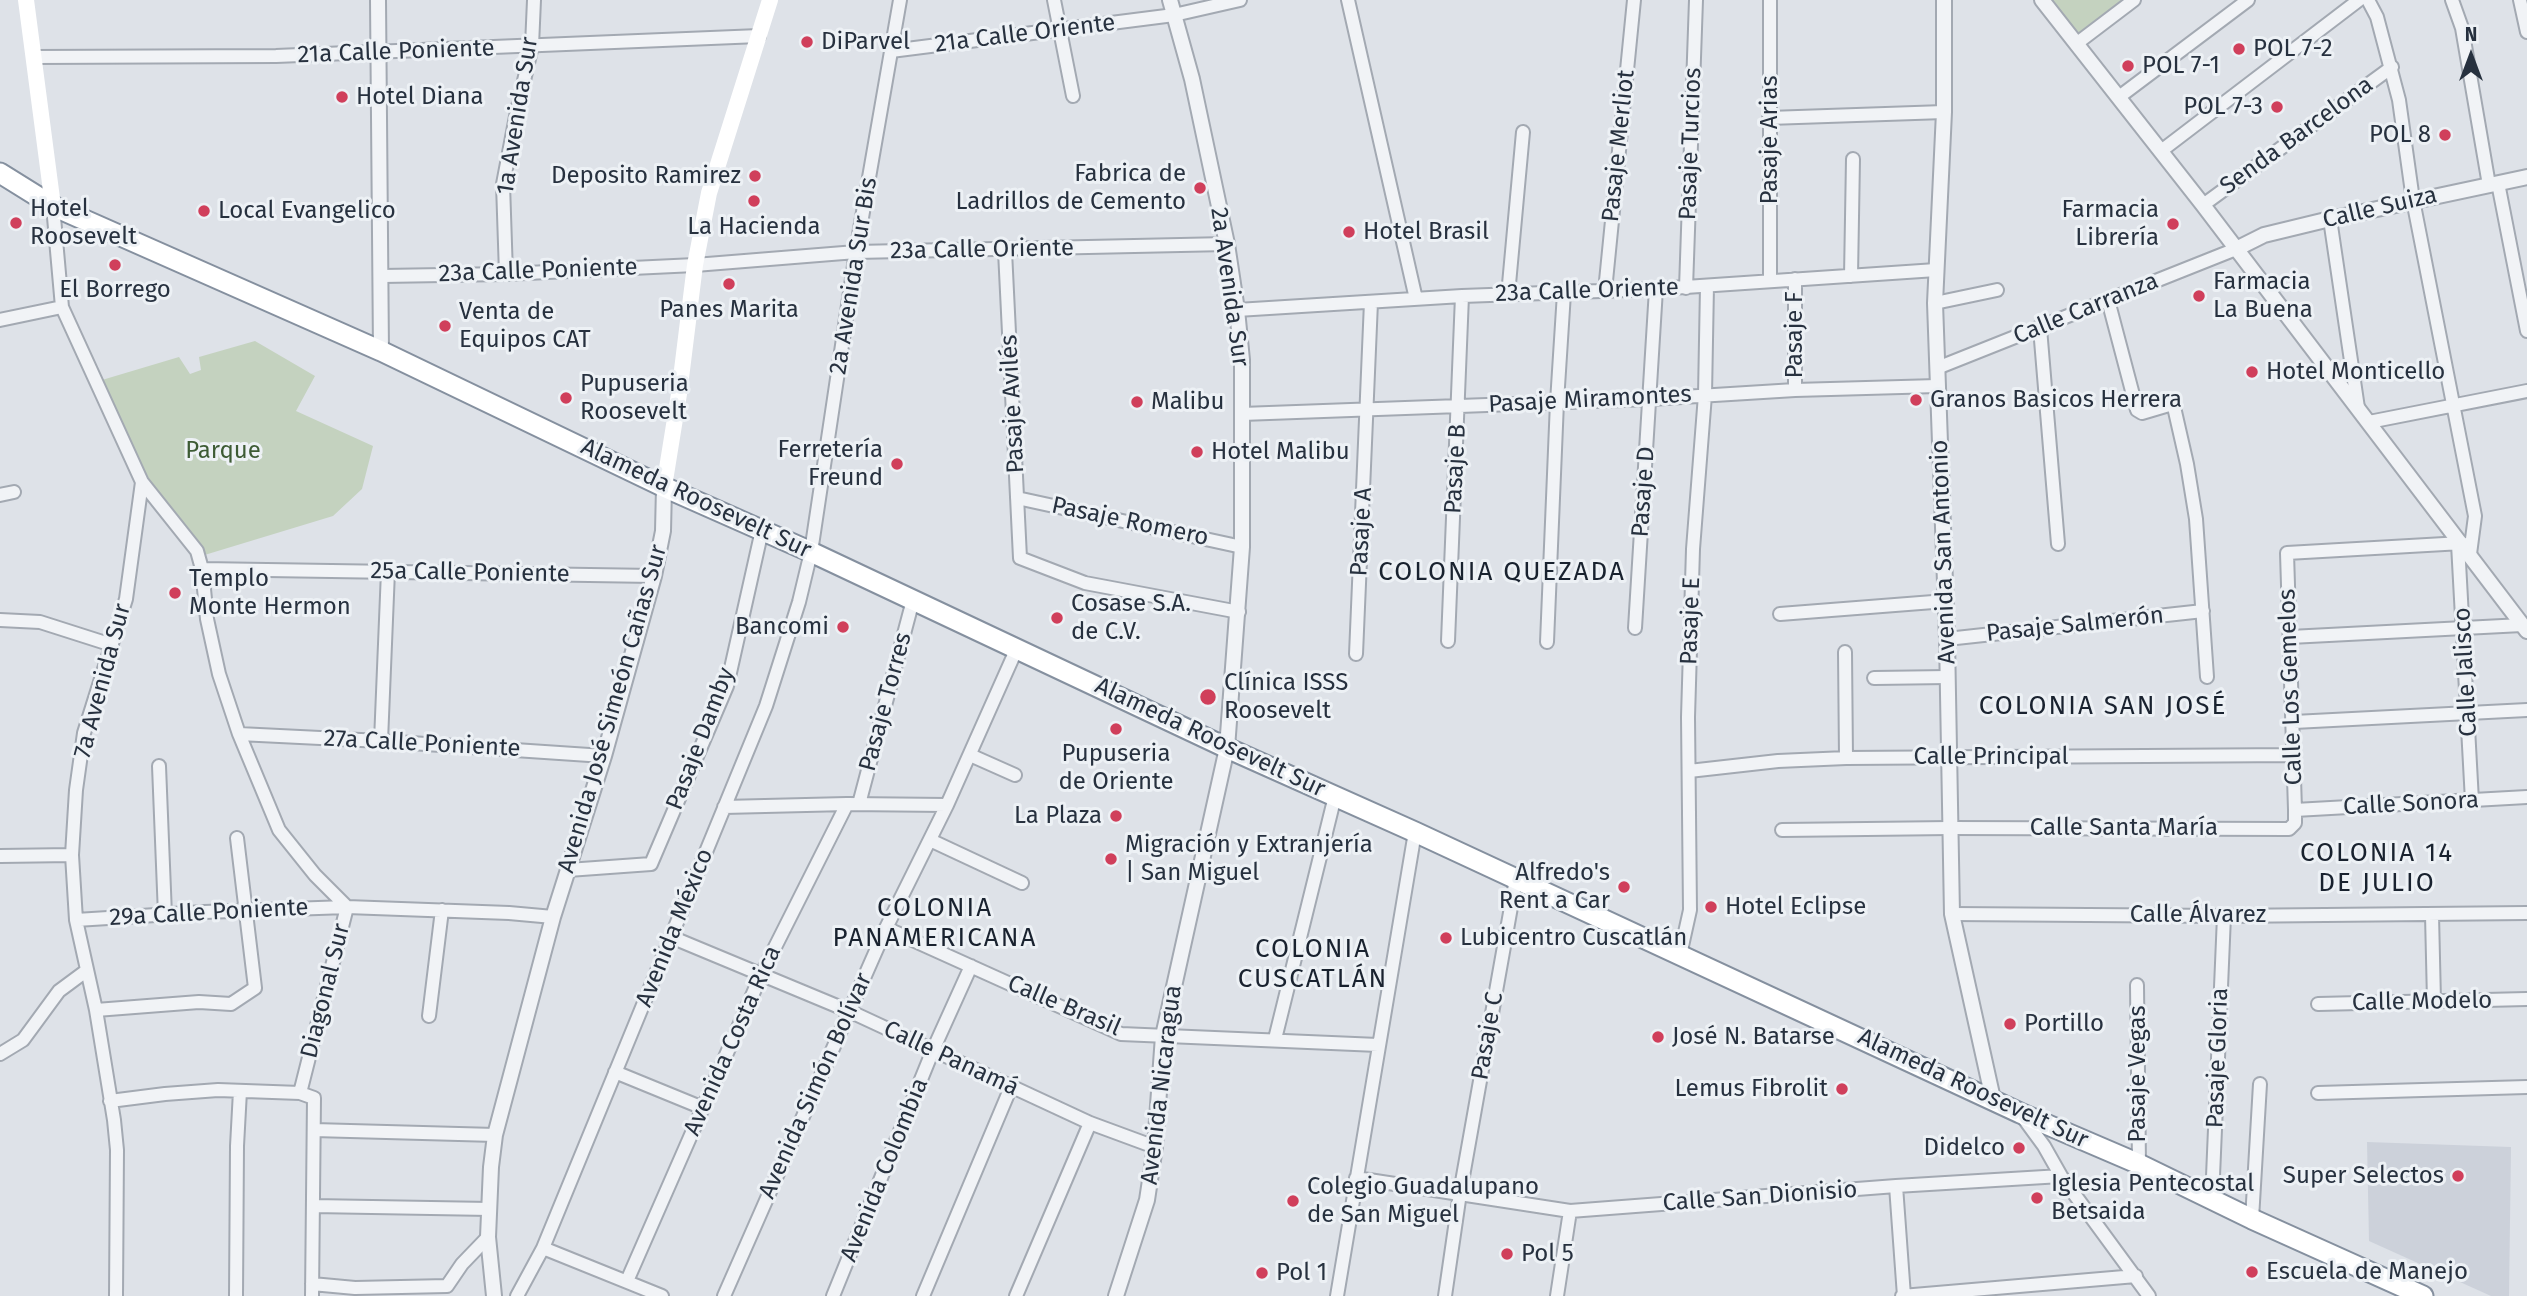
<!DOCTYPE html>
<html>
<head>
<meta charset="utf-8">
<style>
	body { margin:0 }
	#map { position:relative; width:2527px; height:1296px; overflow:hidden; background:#dee2e8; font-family:"Fira Sans",sans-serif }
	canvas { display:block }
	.north { position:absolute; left:2436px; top:21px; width:70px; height:70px; -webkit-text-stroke:5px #edf1f5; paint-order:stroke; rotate:0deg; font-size:19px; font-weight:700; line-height:28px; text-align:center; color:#27313f }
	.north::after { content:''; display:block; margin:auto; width:24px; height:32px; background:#27313f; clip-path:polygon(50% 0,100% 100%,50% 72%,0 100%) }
</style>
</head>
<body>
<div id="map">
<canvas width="2527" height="1296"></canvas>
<div class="north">N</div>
</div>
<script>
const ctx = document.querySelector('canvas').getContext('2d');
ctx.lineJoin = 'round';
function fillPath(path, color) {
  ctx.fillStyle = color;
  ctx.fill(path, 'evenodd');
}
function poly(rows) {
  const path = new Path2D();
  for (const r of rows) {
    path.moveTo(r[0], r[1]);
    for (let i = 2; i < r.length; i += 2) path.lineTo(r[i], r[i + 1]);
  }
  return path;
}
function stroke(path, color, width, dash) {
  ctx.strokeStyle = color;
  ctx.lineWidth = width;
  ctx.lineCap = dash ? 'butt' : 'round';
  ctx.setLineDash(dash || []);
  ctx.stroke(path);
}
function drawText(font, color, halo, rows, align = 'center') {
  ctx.font = font + ' "Fira Sans",sans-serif';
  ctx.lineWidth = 6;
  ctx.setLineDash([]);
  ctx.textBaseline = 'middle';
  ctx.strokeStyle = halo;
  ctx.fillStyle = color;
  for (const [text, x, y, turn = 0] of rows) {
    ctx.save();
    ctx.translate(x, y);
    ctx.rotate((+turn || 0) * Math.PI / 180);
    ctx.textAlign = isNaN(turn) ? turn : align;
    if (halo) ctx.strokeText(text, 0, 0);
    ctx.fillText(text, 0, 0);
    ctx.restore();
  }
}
const built = poly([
	[2367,1142,2511,1147,2509,1296,2491,1296,2369,1241]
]);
const green = poly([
	[2042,0,2134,0,2076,44],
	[255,341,315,376,296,411,373,446,362,489,333,516,198,557,142,482,102,380,179,357,190,374,201,370,199,357]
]);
const minor = poly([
	[1054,0,1073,96],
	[1348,0,1416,299],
	[2368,0,2377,17,2399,100,2413,200,2475,516,2470,554],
	[2452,0,2462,28,2489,185],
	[2520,0,2527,32],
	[2076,44,2134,0],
	[891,51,1174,15,1240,0],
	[34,57,276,56,759,36],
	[2119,97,2248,0],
	[1769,118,1944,112],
	[2161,151,2359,0],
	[2498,183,2527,331],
	[2203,205,2392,67],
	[53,206,62,307,142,482,126,599,84,733,76,790,72,855,76,920,96,1010,114,1120,117,1150,116,1296],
	[2330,219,2358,408],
	[1005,251,1020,558,1085,583,1239,612],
	[506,274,503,184,517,111,532,46,534,0],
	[382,276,506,274,695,265,856,252,1227,244],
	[1851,276,1853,159],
	[1770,281,1770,0],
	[1686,288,1696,0],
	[1605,291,1634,0],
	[1508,295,1523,132],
	[2108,300,2137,410,2142,413,2169,405,2174,407,2187,464,2196,519,2207,677],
	[1935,303,1997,290],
	[1237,310,1462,296,1656,289,1936,270],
	[0,320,62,307],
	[2040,328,2058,544],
	[1937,368,2236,249],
	[1795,390,1795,279],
	[1242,414,1650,399,1795,390,1937,386],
	[2369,422,2527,391],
	[142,482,197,551,202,569,207,619,219,674,239,734,279,830,315,875,347,907,300,1093,314,1098,312,1296],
	[0,495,14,492],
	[1017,498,1242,547],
	[2458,544,2472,801],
	[202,569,654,576],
	[1780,614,1946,601],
	[0,620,40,622,112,645],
	[1635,628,1656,289],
	[2290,637,2522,625],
	[1947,639,2203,611],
	[1448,641,1462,296],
	[1547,642,1557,402,1564,293],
	[1845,652,1846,758],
	[1356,654,1371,302],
	[1874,678,1948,677],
	[2294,722,2527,710],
	[239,734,381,741,604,756],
	[381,741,388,571],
	[970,755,1015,775],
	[159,766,165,915],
	[1689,771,1778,761,1846,758,2294,755],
	[859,804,913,600],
	[724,807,847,804,947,805],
	[2295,810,2527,797],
	[1782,830,1950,828,2289,829,2295,823,2295,810,2287,553,2462,543],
	[930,840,1022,883],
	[0,856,72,855],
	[568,870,651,864,727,686,762,530],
	[1952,914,2224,916,2527,913],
	[2432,915,2434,1001],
	[76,920,204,912,347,907,509,913,553,917],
	[886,928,1121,1034,1378,1045],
	[671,937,849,1011,1090,1123,1155,1147],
	[1680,955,1690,910,1688,717,1693,549,1705,395,1707,286],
	[2137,985,2139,1164],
	[2318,1004,2527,999],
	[96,1010,199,1002,231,1004,255,988,237,838],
	[429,1016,442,910],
	[1275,1039,1335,796],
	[0,1054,23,1040,59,991,86,971],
	[615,1072,703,1108],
	[2318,1093,2527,1087],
	[110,1101,165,1094,218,1090,300,1093],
	[2022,1116,2044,1146,2061,1176,2149,1296],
	[314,1130,495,1135],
	[1356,1178,1570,1211,1896,1186,2061,1176],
	[1896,1186,1904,1296],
	[2212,1200,2224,916],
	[313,1206,490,1209],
	[2252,1219,2260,1084],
	[543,1248,662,1296],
	[627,1281,762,973,847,804],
	[312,1284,355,1288,447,1286,462,1264,488,1237],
	[236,1296,237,1146,240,1091],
	[517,1296,543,1248,766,706,799,602,811,552,856,252,900,0],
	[724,1296,886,928,947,805,1017,648],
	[833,1296,933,1050,971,966],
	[923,1296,1011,1087],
	[1016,1296,1090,1123],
	[1337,1296,1415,832],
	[1445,1296,1460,1193,1516,879],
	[1557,1296,1570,1211],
	[1902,1296,2136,1276]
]);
const tertiary = poly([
	[378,0,381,351],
	[1944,0,1944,112,1935,303,1947,639,1952,914,1993,1099],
	[2042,0,2203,205,2527,631],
	[2236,249,2264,235,2330,219,2527,177],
	[494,1296,488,1237,491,1167,495,1135,553,917,604,756,654,576,663,531,664,487],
	[1116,1296,1147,1200,1155,1147,1163,1036,1227,748,1242,547,1242,360,1237,310,1227,244,1192,79,1170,0]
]);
const secondary = poly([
	[26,0,53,206],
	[664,487,679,394,695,265,709,193,770,0]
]);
const trunk = poly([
	[0,173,53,206,381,351,664,487,811,552,1227,748,1415,832,2020,1113,2139,1164,2252,1219,2423,1296]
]);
const markers = [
	[807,42,7,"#d03f5b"],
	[2239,49,7,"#d03f5b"],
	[2128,66,7,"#d03f5b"],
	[342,97,7,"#d03f5b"],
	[2277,107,7,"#d03f5b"],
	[2445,135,7,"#d03f5b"],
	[755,176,7,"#d03f5b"],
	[1200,188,7,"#d03f5b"],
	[754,201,7,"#d03f5b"],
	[204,211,7,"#d03f5b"],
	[16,223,7,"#d03f5b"],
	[2173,224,7,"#d03f5b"],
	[1349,232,7,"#d03f5b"],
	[115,265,7,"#d03f5b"],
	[729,284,7,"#d03f5b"],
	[2199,296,7,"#d03f5b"],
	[445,326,7,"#d03f5b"],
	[2252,372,7,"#d03f5b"],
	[566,398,7,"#d03f5b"],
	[1916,400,7,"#d03f5b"],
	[1137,402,7,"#d03f5b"],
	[1197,452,7,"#d03f5b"],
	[897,464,7,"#d03f5b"],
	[175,593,7,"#d03f5b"],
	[1057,618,7,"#d03f5b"],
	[843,627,7,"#d03f5b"],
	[1208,697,9,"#d03f5b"],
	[1116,729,7,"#d03f5b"],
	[1116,816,7,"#d03f5b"],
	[1111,859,7,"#d03f5b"],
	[1624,887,7,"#d03f5b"],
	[1711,907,7,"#d03f5b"],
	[1446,938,7,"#d03f5b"],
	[2010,1024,7,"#d03f5b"],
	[1658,1037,7,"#d03f5b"],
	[1842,1089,7,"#d03f5b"],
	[2019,1148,7,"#d03f5b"],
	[2458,1176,7,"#d03f5b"],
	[2037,1198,7,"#d03f5b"],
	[1293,1201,7,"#d03f5b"],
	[1507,1254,7,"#d03f5b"],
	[2252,1272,7,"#d03f5b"],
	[1262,1273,7,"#d03f5b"]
];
const streetNames = [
	["21a Calle Oriente",1025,34,-7],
	["21a Calle Poniente",396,52,-2],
	["1a Avenida Sur",518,116,-81],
	["Senda Barcelona",2297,136,-36],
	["Pasaje Arias",1770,140,-90],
	["Pasaje Turcios",1691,144,-88],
	["Pasaje Merliot",1619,146,-84],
	["Calle Suiza",2380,208,-13],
	["23a Calle Oriente",982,250,-1],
	["23a Calle Poniente",538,271,-2],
	["2a Avenida Sur Bis",854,276,-81],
	["2a Avenida Sur",1229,287,82],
	["23a Calle Oriente",1587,291,-2],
	["Calle Carranza",2086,309,-22],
	["Pasaje F",1795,335,-90],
	["Pasaje Miramontes",1590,400,-3],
	["Pasaje Avilés",1013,404,-93],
	["Pasaje B",1456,469,-87],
	["Pasaje D",1644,492,-86],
	["Alameda Roosevelt Sur",696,499,25],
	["Pasaje Romero",1130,522,12],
	["Pasaje A",1362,532,-87],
	["Avenida San Antonio",1944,552,-92],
	["25a Calle Poniente",470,573,1],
	["Pasaje E",1691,621,-88],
	["Pasaje Salmerón",2075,625,-6],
	["Calle Jalisco",2466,672,-93],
	["7a Avenida Sur",103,681,-75],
	["Calle Los Gemelos",2291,687,-92],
	["Pasaje Torres",886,702,-75],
	["Avenida José Simeón Cañas Sur",613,709,-74],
	["Alameda Roosevelt Sur",1210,738,25],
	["Pasaje Damby",701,739,-69],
	["27a Calle Poniente",422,744,3],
	["Calle Principal",1991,757],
	["Calle Sonora",2411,804,-3],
	["Calle Santa María",2124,828],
	["29a Calle Poniente",209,913,-3],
	["Calle Álvarez",2198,915],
	["Avenida México",675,928,-68],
	["Diagonal Sur",326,991,-76],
	["Calle Modelo",2422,1002,-1],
	["Calle Brasil",1064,1006,23],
	["Pasaje C",1488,1036,-80],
	["Avenida Costa Rica",733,1041,-66],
	["Pasaje Gloria",2218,1058,-88],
	["Calle Panamá",951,1059,25],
	["Pasaje Vegas",2138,1074,-90],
	["Avenida Nicaragua",1162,1085,-83],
	["Avenida Simón Bolívar",816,1086,-66],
	["Alameda Roosevelt Sur",1973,1089,25],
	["Avenida Colombia",885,1170,-68],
	["Calle San Dionisio",1760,1197,-4]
];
const poiNames = [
	["DiParvel",821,42],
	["POL 7-2",2253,49],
	["POL 7-1",2142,66],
	["Hotel Diana",356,97],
	["POL 7-3",2263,107,"right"],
	["POL 8",2431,135,"right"],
	["Fabrica de",1186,174,"right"],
	["Ladrillos de Cemento",1186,202,"right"],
	["Deposito Ramirez",741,176,"right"],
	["Hotel",30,209],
	["Roosevelt",30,237],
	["Farmacia",2159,210,"right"],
	["Librería",2159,238,"right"],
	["Local Evangelico",218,211],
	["La Hacienda",754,227,"center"],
	["Hotel Brasil",1363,232],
	["Farmacia",2213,282],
	["La Buena",2213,310],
	["El Borrego",115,290,"center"],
	["Panes Marita",729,310,"center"],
	["Venta de",459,312],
	["Equipos CAT",459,340],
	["Hotel Monticello",2266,372],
	["Pupuseria",580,384],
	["Roosevelt",580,412],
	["Granos Basicos Herrera",1930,400],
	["Malibu",1151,402],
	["Ferretería",883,450,"right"],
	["Freund",883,478,"right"],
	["Hotel Malibu",1211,452],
	["Templo",189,579],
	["Monte Hermon",189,607],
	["Cosase S.A.",1071,604],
	["de C.V.",1071,632],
	["Bancomi",829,627,"right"],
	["Clínica ISSS",1224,683],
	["Roosevelt",1224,711],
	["Pupuseria",1116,754,"center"],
	["de Oriente",1116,782,"center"],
	["La Plaza",1102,816,"right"],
	["Migración y Extranjería",1125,845],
	["| San Miguel",1125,873],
	["Alfredo's",1610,873,"right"],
	["Rent a Car",1610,901,"right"],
	["Hotel Eclipse",1725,907],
	["Lubicentro Cuscatlán",1460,938],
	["Portillo",2024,1024],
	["José N. Batarse",1672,1037],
	["Lemus Fibrolit",1828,1089,"right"],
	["Didelco",2005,1148,"right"],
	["Super Selectos",2444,1176,"right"],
	["Iglesia Pentecostal",2051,1184],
	["Betsaida",2051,1212],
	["Colegio Guadalupano",1307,1187],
	["de San Miguel",1307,1215],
	["Pol 5",1521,1254],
	["Escuela de Manejo",2266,1272],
	["Pol 1",1276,1273]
];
const parkNames = [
	["Parque",223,451]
];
const neighbourhoodNames = [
	["COLONIA QUEZADA",1502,573],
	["COLONIA SAN JOSÉ",2103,707],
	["COLONIA 14",2377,854],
	["DE JULIO",2377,884],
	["COLONIA",935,909],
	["PANAMERICANA",935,939],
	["COLONIA",1313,950],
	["CUSCATLÁN",1313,980]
];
fillPath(built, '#ccd1da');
fillPath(green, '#c4d2bf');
stroke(minor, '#a3a9b2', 16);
stroke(tertiary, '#a3a9b2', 18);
stroke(trunk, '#85909f', 23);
stroke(minor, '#f1f3f6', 12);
stroke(tertiary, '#f1f3f6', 14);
stroke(secondary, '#fff', 16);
stroke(trunk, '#fff', 19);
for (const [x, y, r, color] of markers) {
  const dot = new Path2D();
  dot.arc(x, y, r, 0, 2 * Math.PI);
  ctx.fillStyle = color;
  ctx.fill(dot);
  stroke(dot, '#edf1f5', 2.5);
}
drawText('24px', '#27313f', '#edf1f5', streetNames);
drawText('24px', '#27313f', '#edf1f5', poiNames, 'left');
drawText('24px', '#3d5b34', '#edf1f5', parkNames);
ctx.letterSpacing = '2px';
drawText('26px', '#19222f', '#edf1f5', neighbourhoodNames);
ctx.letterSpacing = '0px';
</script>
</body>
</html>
